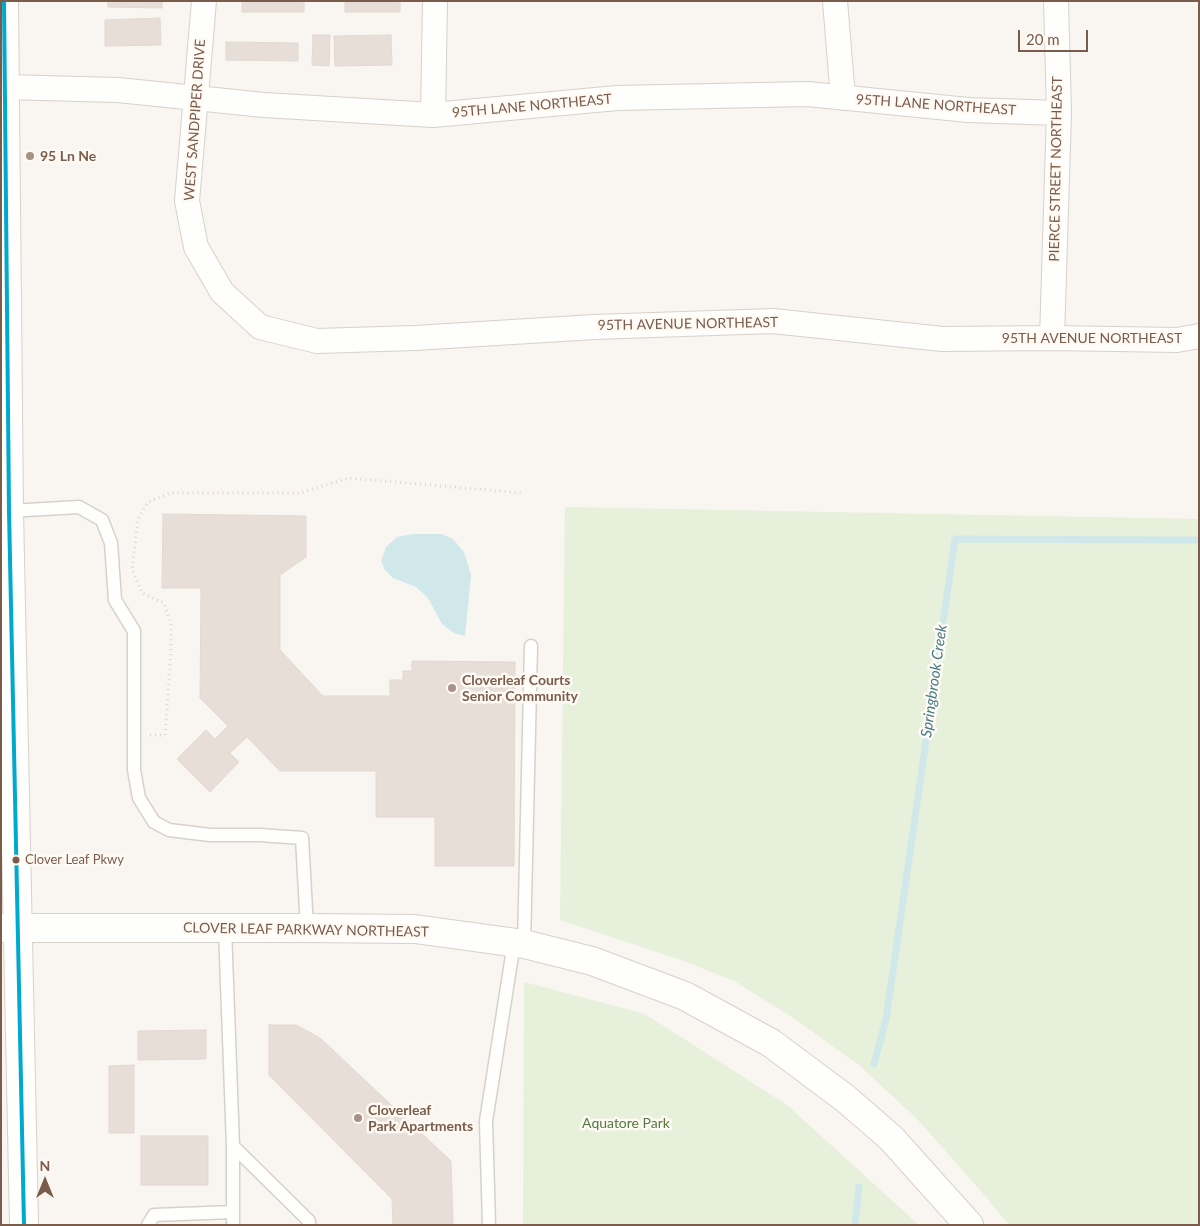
<!DOCTYPE html>
<html>
<head>
<meta charset="utf-8">
<style>
	body { margin:0 }
	#map { position:relative; width:1200px; height:1226px; overflow:hidden; background:#f9f5f0; font-family:Lato,sans-serif }
	canvas { display:block }
	.frame { position:absolute; inset:0; border:2px solid #7a5c4d; pointer-events:none }
	.north { position:absolute; left:20px; top:1156px; width:50px; height:50px; -webkit-text-stroke:4px #fffaf3; paint-order:stroke; rotate:0deg; font-size:14px; font-weight:700; line-height:20px; text-align:center; color:#7a5c4d }
	.north::after { content:''; display:block; margin:auto; width:18px; height:22px; background:#7a5c4d; clip-path:polygon(50% 0,100% 100%,50% 72%,0 100%) }
	.scale { position:absolute; left:1018px; top:30px; width:70px; height:22px; box-sizing:border-box; border:2px solid #7a5c4d; border-top:0; padding-left:6px; font-size:15px; line-height:18px; white-space:nowrap; color:#7a5c4d; -webkit-text-stroke:4px #fffaf3; paint-order:stroke }
</style>
</head>
<body>
<div id="map">
<canvas width="1200" height="1226"></canvas>
<div class="frame"></div>
<div class="north">N</div>
<div class="scale">20 m</div>
</div>
<script>
const ctx = document.querySelector('canvas').getContext('2d');
ctx.lineJoin = 'round';
function fillPath(path, color) {
  ctx.fillStyle = color;
  ctx.fill(path, 'evenodd');
}
function poly(rows) {
  const path = new Path2D();
  for (const r of rows) {
    path.moveTo(r[0], r[1]);
    for (let i = 2; i < r.length; i += 2) path.lineTo(r[i], r[i + 1]);
  }
  return path;
}
function stroke(path, color, width, dash) {
  ctx.strokeStyle = color;
  ctx.lineWidth = width;
  ctx.lineCap = dash ? 'butt' : 'round';
  ctx.setLineDash(dash || []);
  ctx.stroke(path);
}
function drawText(font, color, halo, rows, align = 'center') {
  ctx.font = font + ' Lato,sans-serif';
  ctx.lineWidth = 5;
  ctx.setLineDash([]);
  ctx.textBaseline = 'middle';
  ctx.strokeStyle = halo;
  ctx.fillStyle = color;
  for (const [text, x, y, turn = 0] of rows) {
    ctx.save();
    ctx.translate(x, y);
    ctx.rotate((+turn || 0) * Math.PI / 180);
    ctx.textAlign = isNaN(turn) ? turn : align;
    if (halo) ctx.strokeText(text, 0, 0);
    ctx.fillText(text, 0, 0);
    ctx.restore();
  }
}
const green = poly([
	[565,507,1199,519,1199,1225,1009,1225,981,1191,918,1120,860,1066,795,1019,734,981,681,960,560,920],
	[524,982,645,1014,787,1105,919,1225,523,1225]
]);
const water = poly([
	[413,534,442,534,453,539,464,552,471,575,465,636,454,633,442,624,428,598,416,587,393,578,385,570,381,561,386,547,397,537]
]);
const stream = poly([
	[874,1064,886,1019,955,539,1199,540],
	[855,1225,859,1187]
]);
const building = poly([
	[108,1,162,1,162,8,108,7,108,1],
	[242,1,304,1,304,12,242,12,242,1],
	[345,1,400,1,400,12,345,12,345,1],
	[160,18,161,45,105,46,105,20,160,18],
	[313,35,330,35,329,66,312,65,313,35],
	[391,35,392,65,335,66,334,36,391,35],
	[226,42,298,43,298,61,226,60,226,42],
	[163,514,306,516,306,557,280,575,280,650,323,696,390,696,390,680,403,680,403,671,412,671,412,661,515,662,514,866,435,866,435,817,376,817,376,771,280,771,247,737,230,753,239,762,210,792,177,759,206,730,215,739,228,726,200,698,201,588,162,588,163,514],
	[269,1025,296,1025,320,1038,451,1161,453,1225,393,1225,392,1199,269,1075,269,1025],
	[206,1030,206,1059,138,1060,138,1031,206,1030],
	[134,1065,134,1133,109,1133,109,1066,134,1065],
	[141,1136,208,1136,208,1185,141,1185,141,1136]
]);
const path = poly([
	[150,735,165,735,171,651,171,623,164,603,142,593,132,569,138,519,148,502,170,493,300,493,349,478,522,493]
]);
const service = poly([
	[9,511,79,507,102,520,111,543,115,600,134,631,134,770,139,798,154,822,169,830,210,835,260,835,302,838,307,928],
	[225,929,233,1146,233,1225],
	[524,944,531,646],
	[233,1146,309,1221,309,1225],
	[148,1225,154,1215,233,1212],
	[489,1225,486,1121,514,943]
]);
const minor = poly([
	[204,1,187,201,196,247,222,292,260,327,317,341,415,338,594,327,773,321,942,339,1052,338,1177,340,1199,336],
	[835,1,843,98],
	[5,87,118,90,264,105,433,115,617,98,808,94,968,110,1059,113],
	[433,115,435,1],
	[1052,338,1059,113,1056,1]
]);
const tertiary = poly([
	[4,1,9,511,24,1225],
	[1,928,307,928,415,929,524,944,592,961,685,996,771,1043,846,1099,891,1138,969,1225]
]);
const bus1 = poly([
	[4,1,9,511,24,1225]
]);
const markers = [
	[30,156,5,"#a69286"],
	[452,688,5,"#a69286"],
	[16,860,4.5,"#7a5c4d"],
	[358,1118,5,"#a69286"]
];
const busNames = [
	["Clover Leaf Pkwy",25,860]
];
const streetNames = [
	["95TH LANE NORTHEAST",936,105,4],
	["95TH LANE NORTHEAST",532,106,-5],
	["WEST SANDPIPER DRIVE",195,120,-86],
	["PIERCE STREET NORTHEAST",1056,169,-89],
	["95TH AVENUE NORTHEAST",688,324,-1],
	["95TH AVENUE NORTHEAST",1092,338],
	["CLOVER LEAF PARKWAY NORTHEAST",306,930,1]
];
const poiNames = [
	["95 Ln Ne",40,156],
	["Cloverleaf Courts",462,680],
	["Senior Community",462,696],
	["Cloverleaf",368,1110],
	["Park Apartments",368,1126]
];
const parkNames = [
	["Aquatore Park",626,1123]
];
const waterNames = [
	["Springbrook Creek",934,681,-82]
];
fillPath(green, '#e7f0db');
fillPath(water, '#d0e8ea');
stroke(stream, '#d0e8ea', 7);
fillPath(building, '#e6ded7');
stroke(building, '#e2d8d2', 1);
stroke(service, '#d7d1cb', 15);
stroke(minor, '#d7d1cb', 26);
stroke(tertiary, '#d7d1cb', 30);
stroke(path, '#dcd5d0', 3, [1, 4]);
stroke(service, '#fefefd', 12);
stroke(minor, '#fefefd', 24);
stroke(tertiary, '#fefefd', 28);
stroke(bus1, '#00a9ce', 4);
for (const [x, y, r, color] of markers) {
  const dot = new Path2D();
  dot.arc(x, y, r, 0, 2 * Math.PI);
  ctx.fillStyle = color;
  ctx.fill(dot);
  stroke(dot, '#fffaf3', 2);
}
drawText('13px', '#7a5c4d', '#fffaf3', busNames, 'left');
drawText('14px', '#7a5c4d', '#fffaf3', streetNames);
drawText('bold 14px', '#7a5c4d', '#fffaf3', poiNames, 'left');
drawText('14px', '#537a41', '#fffaf3', parkNames);
drawText('italic 15px', '#437c86', '#fffaf3', waterNames);
</script>
</body>
</html>
